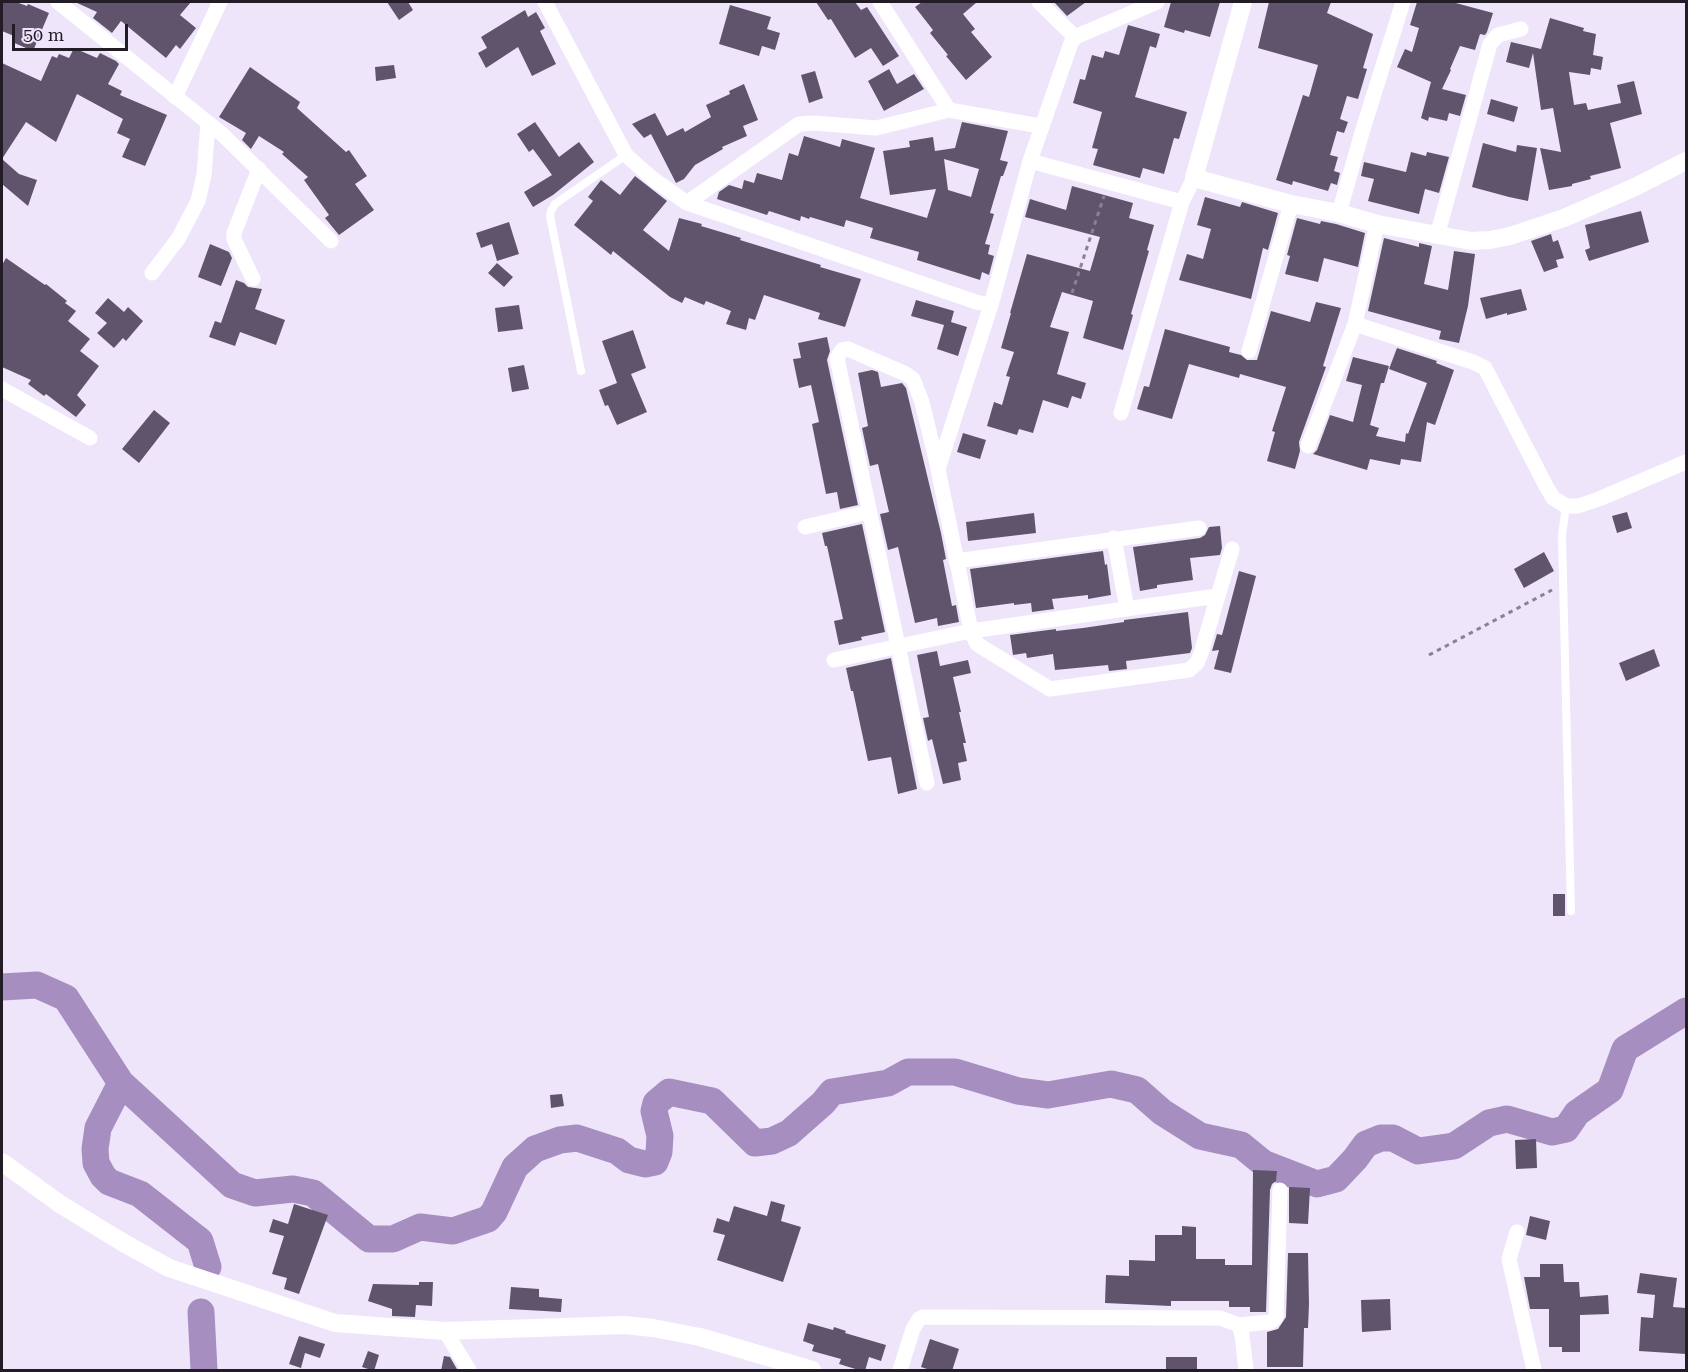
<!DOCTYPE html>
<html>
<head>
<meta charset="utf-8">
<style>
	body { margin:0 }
	#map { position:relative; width:1688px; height:1372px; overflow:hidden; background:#efe5fb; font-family:"Roboto Serif",serif }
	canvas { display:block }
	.frame { position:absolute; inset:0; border:3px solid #211c26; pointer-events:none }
	.scale { position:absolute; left:12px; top:24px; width:116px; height:27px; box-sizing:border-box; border:3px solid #211c26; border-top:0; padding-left:8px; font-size:18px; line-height:21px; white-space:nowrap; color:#211c26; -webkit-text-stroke:4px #efe5fb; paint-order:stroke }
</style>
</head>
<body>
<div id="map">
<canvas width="1688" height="1372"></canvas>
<div class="frame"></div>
<div class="scale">50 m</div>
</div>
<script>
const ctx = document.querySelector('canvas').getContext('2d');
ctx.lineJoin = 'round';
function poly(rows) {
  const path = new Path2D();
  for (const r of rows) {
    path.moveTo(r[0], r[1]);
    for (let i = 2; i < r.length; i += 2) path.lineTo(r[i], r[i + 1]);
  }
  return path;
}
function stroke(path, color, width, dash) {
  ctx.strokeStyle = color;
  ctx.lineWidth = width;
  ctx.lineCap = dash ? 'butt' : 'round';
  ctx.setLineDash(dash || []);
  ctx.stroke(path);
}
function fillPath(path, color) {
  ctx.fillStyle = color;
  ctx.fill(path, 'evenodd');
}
const river = poly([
	[2,987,37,985,66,998,121,1083,232,1185,255,1193,293,1189,313,1193,369,1239,393,1239,420,1227,453,1231,488,1219,494,1212,515,1167,535,1149,560,1140,577,1138,617,1151,629,1160,645,1164,655,1162,659,1152,660,1136,654,1111,656,1103,669,1092,712,1101,755,1143,772,1141,789,1133,823,1103,832,1092,888,1083,908,1072,955,1072,1018,1091,1048,1095,1111,1084,1137,1090,1162,1112,1200,1136,1241,1145,1263,1163,1317,1184,1336,1179,1355,1159,1366,1144,1381,1138,1393,1138,1418,1151,1454,1146,1489,1123,1507,1119,1552,1132,1566,1129,1577,1113,1610,1090,1625,1049,1686,1011],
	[121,1083,98,1128,95,1149,96,1163,103,1176,109,1182,140,1194,200,1241,208,1267],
	[201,1312,204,1370]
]);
const building = poly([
	[2,2,16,2,27,6,28,4,49,13,33,51,12,42,14,36,2,31],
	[75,2,191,2,180,15,196,28,180,49,176,45,166,58,121,21,112,33,93,18,97,12],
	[387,2,408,2,413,10,399,20],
	[816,2,855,2,861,10,867,7,899,56,883,66,871,48,855,58,831,19,828,20],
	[922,2,977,2,963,14,975,29,971,32,992,57,966,80,946,56,948,55,930,33,933,30,915,7],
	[1054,2,1086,2,1067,16],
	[1171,2,1220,2,1210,37,1185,30,1184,33,1164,27],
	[1269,2,1331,2,1327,13,1373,34,1363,68,1367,69,1358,99,1347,96,1340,119,1348,122,1344,133,1337,131,1330,155,1338,157,1334,171,1340,173,1337,185,1331,183,1328,191,1293,181,1292,185,1276,180,1303,95,1309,97,1318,65,1258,48],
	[1417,2,1452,2,1493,13,1487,32,1485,35,1480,34,1475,50,1460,46,1450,69,1451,70,1442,89,1466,95,1460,116,1449,113,1447,121,1429,117,1428,121,1421,118,1431,82,1397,67,1405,49,1412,52,1419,28,1410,25],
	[730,5,771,17,767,29,780,33,775,50,762,46,759,56,719,44],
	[525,10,528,17,536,12,545,28,540,31,556,64,532,76,518,47,486,68,478,53,487,48,481,37],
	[1550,18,1584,28,1583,31,1596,34,1593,55,1603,57,1601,70,1591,68,1590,75,1569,72,1574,105,1586,103,1588,110,1621,103,1617,85,1634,81,1642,114,1610,123,1621,168,1590,176,1591,179,1572,184,1572,186,1549,190,1540,148,1561,152,1553,108,1541,110,1533,53,1529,68,1506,62,1511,42,1541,49],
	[1128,25,1160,34,1156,48,1150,46,1135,97,1187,112,1179,139,1174,138,1164,174,1143,168,1140,178,1093,165,1098,149,1092,148,1102,112,1073,103,1080,79,1085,80,1092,55,1103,58,1105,51,1119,55],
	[74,48,97,58,100,53,116,61,119,64,108,84,122,91,120,95,167,115,145,166,122,157,130,139,117,133,123,119,77,94,56,142,26,122,2,159,2,63,41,81,52,56,57,58,59,54,69,58],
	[394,65,396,78,376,81,375,67],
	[250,67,300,102,297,108,346,152,349,150,367,176,355,184,374,210,339,235,325,218,329,215,304,180,308,177,282,154,284,152,259,136,251,149,242,140,246,133,219,117],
	[889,69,897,84,914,74,924,89,884,111,868,81],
	[815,71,823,98,809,103,801,75],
	[744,84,758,120,743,126,747,136,722,147,723,149,695,165,684,179,676,183,651,134,644,138,632,124,655,113,667,136,683,128,685,132,711,117,706,105,730,94,729,91],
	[1491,99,1518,107,1514,122,1487,114],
	[535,122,559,157,579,142,594,162,553,195,533,207,524,192,552,175,533,149,529,152,517,134],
	[962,122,1008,131,1000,160,1008,162,1003,176,1001,176,990,213,994,214,985,244,990,245,988,254,994,256,989,275,982,272,980,280,917,260,919,252,870,238,873,228,846,220,844,227,810,217,809,219,801,216,800,221,769,211,767,215,717,199,719,192,729,185,742,189,744,180,754,183,757,173,782,180,789,153,798,156,804,136,840,147,842,139,875,148,860,198,927,218,936,189,890,195,883,151,910,147,909,141,933,137,935,151,955,148],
	[944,159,979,169,971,197,948,190],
	[1483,143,1516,152,1517,145,1537,148,1528,201,1509,197,1472,187],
	[1411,152,1426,156,1427,152,1449,157,1439,193,1425,189,1419,214,1368,201,1374,179,1361,176,1364,162,1406,172],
	[2,159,19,174,37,180,28,206,2,184],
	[635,176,667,201,643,230,669,251,679,218,702,224,701,226,741,238,740,240,821,265,820,267,861,279,845,327,818,319,820,313,764,295,755,320,749,318,746,330,726,324,731,311,706,301,704,305,685,297,682,303,670,297,613,251,611,255,574,225,593,201,588,197,601,180,620,195],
	[1072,186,1133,203,1129,218,1154,225,1147,250,1149,251,1131,314,1133,315,1123,350,1083,338,1093,301,1062,292,1050,327,1069,332,1057,374,1086,383,1081,399,1072,396,1068,408,1043,400,1033,433,1019,429,1017,435,987,426,994,402,1002,405,1010,377,1006,376,1014,352,1001,348,1011,313,1010,313,1027,254,1090,271,1100,237,1025,217,1030,199,1066,210],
	[1205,197,1240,207,1242,202,1278,213,1268,250,1263,248,1251,299,1179,280,1187,254,1203,259,1211,229,1197,225],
	[1641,211,1649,242,1589,261,1585,250,1590,248,1585,225],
	[1297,218,1320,224,1321,221,1336,224,1365,233,1358,267,1324,258,1318,282,1285,274,1290,256,1287,255],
	[509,222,519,254,497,261,492,244,481,248,476,233],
	[1551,234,1553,242,1558,240,1564,258,1556,260,1558,267,1544,272,1531,241],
	[1384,238,1419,247,1419,243,1432,246,1424,284,1448,290,1454,251,1475,254,1468,306,1459,343,1439,339,1441,331,1368,311],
	[210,244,229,252,232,258,221,286,198,277],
	[6,258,45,285,46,284,67,301,65,303,76,311,68,321,90,339,80,351,99,366,77,395,86,405,76,417,46,394,44,396,28,384,31,380,2,367,2,265],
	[497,263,513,277,504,287,488,273],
	[236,280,244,283,248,287,262,289,255,309,285,320,276,345,240,332,235,346,209,337,215,321,221,323],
	[1521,289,1527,310,1507,315,1507,313,1486,319,1480,298],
	[108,298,124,312,128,307,143,321,126,341,123,338,114,348,97,333,107,323,95,313],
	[916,300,954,311,951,322,967,327,958,356,937,349,944,325,911,316],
	[1316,302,1341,308,1323,366,1326,367,1299,442,1300,451,1295,469,1267,461,1275,432,1272,431,1286,387,1240,374,1239,378,1189,364,1172,419,1137,409,1144,386,1149,387,1165,329,1230,347,1229,352,1241,355,1247,360,1257,360,1271,311,1310,322],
	[519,305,523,329,498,332,495,308],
	[633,330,646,368,631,374,647,412,617,425,608,405,605,406,599,390,617,383,602,341],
	[827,337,830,351,827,360,858,505,840,509,837,492,826,494,812,424,819,422,811,385,799,388,793,359,801,358,798,343],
	[1397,348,1437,361,1436,363,1454,370,1435,425,1427,422,1421,462,1401,459,1400,465,1370,459,1367,470,1313,454,1317,450,1330,415,1353,422,1362,385,1346,381,1353,357,1389,366,1384,383,1381,383,1370,425,1379,428,1376,436,1405,442,1406,433,1408,434,1427,383,1389,369],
	[524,365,529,389,512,392,508,368],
	[872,370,878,372,881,387,902,383,906,388,941,533,946,559,943,560,952,606,956,605,959,622,938,626,937,618,915,623,898,547,888,550,880,514,889,512,878,464,870,466,862,428,868,426,858,373],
	[154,410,170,423,139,463,122,449],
	[963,433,986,440,980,459,957,452],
	[1627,512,1632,528,1617,533,1612,516],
	[1034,513,1036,533,968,541,966,522],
	[862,524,885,632,861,637,862,640,839,645,834,621,843,619,827,546,825,546,822,533],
	[1220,526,1222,548,1220,555,1190,558,1193,580,1157,585,1157,588,1140,591,1133,547,1200,538,1205,535,1209,527],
	[1103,551,1105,565,1107,564,1111,595,1088,599,1088,595,1052,599,1054,609,1032,612,1031,603,1014,605,1014,603,976,608,970,569],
	[1544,552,1554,571,1524,588,1514,569],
	[1239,571,1256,576,1231,673,1214,669,1219,650,1212,651,1217,634,1222,635],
	[1188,612,1192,648,1190,653,1126,661,1127,669,1109,671,1108,665,1055,670,1053,654,1027,658,1026,653,1013,655,1010,635,1056,629,1056,631,1083,628,1124,622,1124,620],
	[1654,649,1660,666,1626,681,1619,663],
	[937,651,940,666,968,660,971,673,953,677,961,712,959,712,966,743,963,743,967,761,958,763,961,780,943,784,932,739,928,741,923,718,929,717,917,655],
	[891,658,917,789,898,794,891,757,868,761,853,691,851,691,846,668],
	[1553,894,1565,894,1565,916,1553,916],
	[562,1094,564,1106,551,1108,550,1095],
	[1536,1139,1537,1168,1516,1169,1515,1140],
	[1253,1170,1277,1171,1276,1181,1272,1184,1270,1190,1266,1312,1250,1312,1250,1307,1229,1307,1229,1301,1171,1301,1171,1306,1105,1303,1106,1275,1129,1276,1129,1260,1155,1261,1155,1235,1182,1235,1182,1226,1196,1227,1196,1259,1225,1259,1225,1265,1252,1265],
	[1289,1187,1310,1188,1308,1224,1289,1223],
	[771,1201,785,1205,781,1221,801,1227,783,1282,717,1260,725,1235,713,1232,717,1218,729,1222,734,1206,767,1216],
	[294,1204,328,1215,299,1294,284,1289,287,1278,272,1274,284,1236,269,1232,273,1219,288,1224],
	[1530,1216,1550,1221,1546,1240,1526,1235],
	[1288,1253,1308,1253,1309,1304,1308,1328,1304,1328,1303,1367,1267,1367,1267,1332,1278,1329,1286,1317],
	[1540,1264,1563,1264,1564,1282,1579,1282,1580,1297,1608,1295,1609,1314,1580,1315,1580,1352,1562,1352,1562,1347,1549,1347,1549,1309,1530,1309,1524,1277,1540,1277],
	[1640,1273,1677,1278,1673,1307,1686,1308,1686,1354,1639,1351,1641,1317,1653,1318,1655,1295,1637,1293],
	[419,1282,433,1282,432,1306,416,1305,415,1317,392,1316,392,1309,368,1301,373,1284,419,1285],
	[511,1287,539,1289,539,1297,562,1299,561,1312,509,1309],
	[1390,1299,1391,1330,1362,1332,1361,1300],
	[808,1323,833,1330,834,1327,846,1331,845,1333,886,1345,881,1361,869,1357,865,1371,862,1371,839,1364,841,1359,812,1351,814,1345,803,1341],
	[299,1336,325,1344,320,1358,305,1353,301,1368,289,1364],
	[930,1339,959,1349,952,1371,933,1371,921,1367],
	[368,1351,379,1355,374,1371,362,1367],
	[444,1356,450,1357,458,1371,441,1371],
	[1166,1357,1197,1357,1197,1371,1166,1371]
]);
const path = poly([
	[1072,293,1104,196],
	[1429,655,1552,590]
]);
const service = poly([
	[581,371,550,216,551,211,555,204,626,155],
	[1566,506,1562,535,1571,911]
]);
const minor = poly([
	[58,2,222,134,331,241],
	[545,2,626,155,653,179,687,203,976,302,991,305,1030,161,1071,43,1075,37,1157,2],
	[880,2,949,110,1040,126],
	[1039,2,1075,37],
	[175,97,220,2],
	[1030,161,1182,202,1194,178],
	[687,203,799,124,814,123,876,128,949,110],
	[1339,213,1363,129,1403,2],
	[1437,236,1490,44,1498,35,1521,29],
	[152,273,178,239,198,201,204,175,208,123],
	[253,279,234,239,234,233,259,169],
	[991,305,938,469,971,631,977,644,1050,689,1189,670,1197,663,1201,653,1232,549],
	[1355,324,1473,362,1485,368,1546,486,1553,498,1566,506,1578,506,1599,499,1686,462],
	[1249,351,1291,204],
	[2,389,90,438],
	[1121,413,1182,202],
	[1308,446,1355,324,1377,224],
	[805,527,869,512],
	[1114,538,1127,609],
	[956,561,1199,528],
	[834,660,971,631,1217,596],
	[927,783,837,358,842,350,848,349,906,374,913,379,922,402,938,468],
	[1517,1232,1509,1259,1534,1370],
	[1239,1325,1271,1322,1276,1317,1280,1190],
	[445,1331,469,1370],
	[900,1370,913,1329,919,1319,923,1317,1220,1318,1239,1325,1242,1335,1246,1370]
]);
const tertiary = poly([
	[1243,2,1194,178,1291,204,1339,213,1377,224,1471,241,1490,240,1510,236,1564,218,1635,187,1686,161],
	[2,1162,60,1204,122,1242,169,1268,335,1323,445,1331,624,1325,653,1328,700,1337,812,1370]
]);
stroke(river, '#a68fc0', 27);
fillPath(building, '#5f546c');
stroke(path, '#8a8292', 3, [4.5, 4.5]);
stroke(service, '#fff', 8);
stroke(minor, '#fff', 15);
stroke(tertiary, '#fff', 18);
</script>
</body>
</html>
